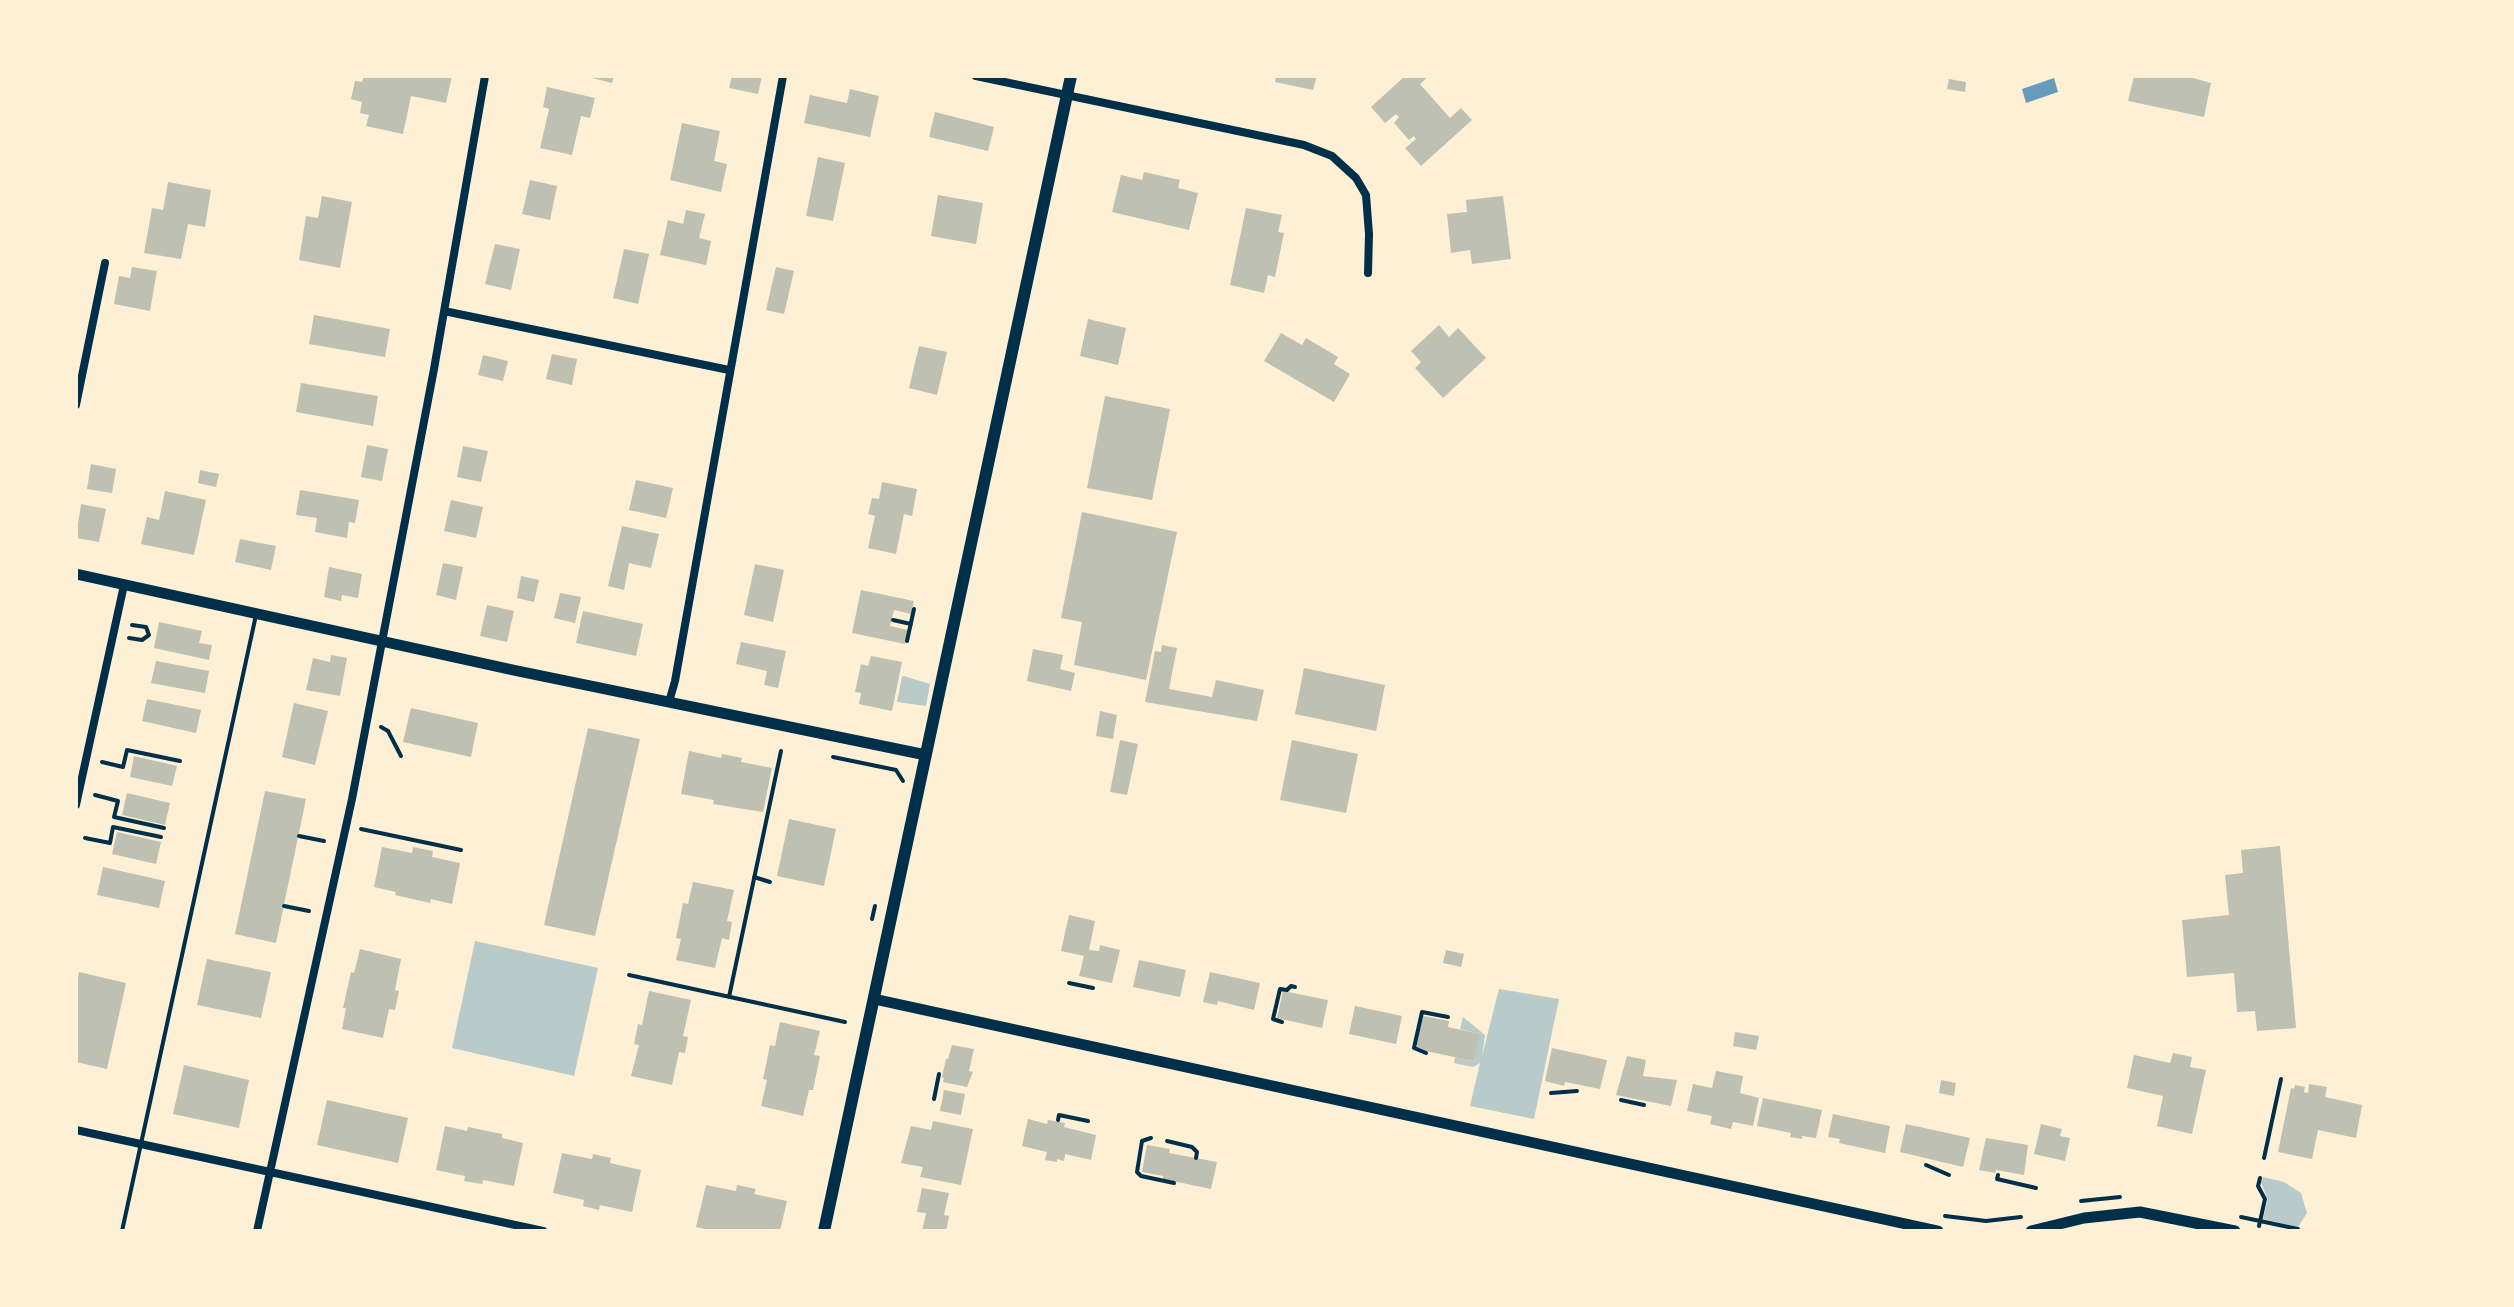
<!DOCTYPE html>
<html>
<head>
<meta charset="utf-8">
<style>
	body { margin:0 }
	#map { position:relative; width:2514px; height:1307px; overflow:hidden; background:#fdf0d5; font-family:"Source Sans 3",sans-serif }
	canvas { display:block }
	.frame { position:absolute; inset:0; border:78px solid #fdf0d5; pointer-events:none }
</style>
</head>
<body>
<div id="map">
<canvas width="2514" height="1307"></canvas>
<div class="frame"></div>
</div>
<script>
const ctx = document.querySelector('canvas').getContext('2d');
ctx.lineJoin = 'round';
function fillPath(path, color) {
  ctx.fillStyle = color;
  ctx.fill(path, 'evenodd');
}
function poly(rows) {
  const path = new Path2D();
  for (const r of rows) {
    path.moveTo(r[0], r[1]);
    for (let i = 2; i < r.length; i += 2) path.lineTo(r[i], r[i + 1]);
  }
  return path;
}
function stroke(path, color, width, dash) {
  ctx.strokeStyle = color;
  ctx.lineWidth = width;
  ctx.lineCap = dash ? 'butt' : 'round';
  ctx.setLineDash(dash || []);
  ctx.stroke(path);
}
const green = poly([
	[904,676,930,684,926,706,897,702,902,677],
	[475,941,598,968,574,1076,452,1048],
	[1499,989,1559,999,1534,1119,1470,1106,1480,1063,1473,1067,1454,1063,1455,1057,1474,1061,1479,1034,1460,1029,1463,1017,1485,1035,1482,1056],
	[2263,1177,2284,1182,2301,1193,2307,1213,2298,1227,2263,1219,2268,1199,2261,1183]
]);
const water = poly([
	[2054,78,2058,92,2026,103,2022,89]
]);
const building = poly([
	[364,76,452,76,446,103,411,96,403,134,366,126,369,115,360,113,362,102,351,99,355,81,362,82],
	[584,76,614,76,612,83],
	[732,76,762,76,758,94,729,88],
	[1276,76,1317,76,1313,90,1275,82],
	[1405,76,1429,76,1420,84,1450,118,1461,108,1472,120,1421,166,1405,148,1416,139,1414,136,1409,140,1394,123,1399,117,1396,114,1385,123,1371,107],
	[2134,76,2186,76,2211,83,2204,117,2128,101],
	[1949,79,1966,82,1965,92,1947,89],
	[547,87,595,98,590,118,581,116,572,155,540,148,549,109,543,107],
	[850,89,879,96,870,137,804,123,810,95,847,103],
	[935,112,994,127,988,151,929,137],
	[682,123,720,131,714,161,727,164,721,192,670,180],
	[818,157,845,163,833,221,806,216],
	[1144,172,1180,180,1178,188,1198,193,1189,230,1112,212,1121,175,1142,180],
	[530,180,557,186,550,220,522,214],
	[168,182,211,190,205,227,188,224,181,259,144,253,152,208,163,210],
	[938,195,983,203,976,244,931,236],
	[322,196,352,202,340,268,299,260,306,216,318,218],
	[1503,196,1511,259,1472,264,1470,250,1451,253,1447,214,1467,212,1466,200],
	[1246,208,1282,215,1278,232,1284,233,1275,277,1268,275,1264,293,1230,285],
	[686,210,705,214,699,238,711,241,706,265,660,255,668,220,683,224],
	[495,244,520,249,511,290,485,284],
	[624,249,649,254,638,304,613,298],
	[132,267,157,271,150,311,114,304,119,276,130,278],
	[776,267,794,271,784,314,766,310],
	[314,315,390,329,385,357,309,344],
	[1088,319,1126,328,1118,365,1080,356],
	[1439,325,1449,337,1458,328,1486,358,1443,398,1415,368,1421,362,1411,351],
	[1281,333,1302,345,1306,338,1338,357,1334,364,1350,374,1334,402,1264,361],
	[919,346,947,352,937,395,909,388],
	[552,354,577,359,572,385,546,379],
	[483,355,508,361,503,381,478,375],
	[301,383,378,396,373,426,296,412],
	[1105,396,1170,409,1152,500,1087,488],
	[367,445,388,449,382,481,361,477],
	[463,446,488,451,481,482,457,477],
	[91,464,116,469,112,493,87,489],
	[200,470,219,474,216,487,198,483],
	[636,480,673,488,666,518,629,510],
	[882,482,917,489,912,516,904,514,896,554,868,548,875,516,868,514,872,498,879,499],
	[300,490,359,500,355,523,349,522,347,538,315,532,317,518,296,515],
	[165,491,206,500,194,555,141,544,147,517,159,520],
	[451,500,483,507,476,538,444,531],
	[81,504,106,509,99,542,76,538],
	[1082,512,1177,532,1146,680,1074,665,1082,622,1061,618],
	[622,526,659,534,651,568,629,563,624,590,608,586],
	[240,539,276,546,271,570,235,562],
	[443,563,463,567,456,600,436,595],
	[755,564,784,570,773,622,744,615],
	[329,567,362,574,358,598,342,595,341,601,324,597],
	[521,576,539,580,534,602,517,598],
	[861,590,914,601,911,614,894,610,890,626,908,630,905,644,852,633],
	[560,593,581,597,575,623,554,618],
	[487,605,514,611,507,642,480,636],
	[583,611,643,624,636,656,576,643],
	[159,622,202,631,199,643,212,645,209,660,154,648],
	[741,642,786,651,778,688,764,685,767,671,736,664],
	[1162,645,1177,648,1169,689,1212,697,1216,680,1264,690,1257,721,1145,702,1155,651,1161,652],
	[1033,649,1063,655,1060,669,1075,673,1071,691,1027,681],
	[331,655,347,658,340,696,306,690,313,658,330,662],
	[871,656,902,662,892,711,859,704,861,693,855,692,861,664,868,666],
	[156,661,209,671,205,693,151,683],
	[1304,668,1385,685,1376,731,1295,714],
	[147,699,201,710,196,733,142,721],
	[294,703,328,711,315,765,282,757],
	[411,708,478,723,471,757,403,742],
	[1100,711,1117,715,1113,739,1096,736],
	[588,728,640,739,595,936,544,925],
	[1120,740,1138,744,1127,795,1110,792],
	[1292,740,1358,754,1346,813,1280,800],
	[689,751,721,758,722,754,742,758,741,762,772,768,763,812,713,804,714,800,681,794],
	[134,756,177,766,172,786,130,777],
	[265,791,306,799,276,943,235,934],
	[127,793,170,803,165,825,122,815],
	[789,819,836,829,824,886,777,876],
	[117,832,161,842,156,864,112,854],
	[2280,846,2296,1028,2257,1031,2255,1011,2237,1012,2234,973,2187,977,2182,920,2229,915,2225,875,2243,873,2241,850],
	[382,847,412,853,413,847,433,851,432,857,460,863,452,904,431,899,430,903,395,895,396,892,374,887],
	[103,867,165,881,159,908,97,895],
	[693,882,734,890,727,921,732,922,729,940,722,938,715,968,676,960,681,939,676,938,683,903,688,904],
	[1069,915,1095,921,1089,950,1099,951,1100,945,1120,950,1112,983,1079,976,1084,956,1061,951],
	[360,949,401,959,395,990,399,991,395,1010,389,1009,383,1038,342,1029,346,1008,343,1008,351,972,354,973],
	[1446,950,1464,954,1461,967,1443,963],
	[207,959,271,972,261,1018,197,1005],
	[1139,960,1186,970,1180,997,1133,987],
	[79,972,126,983,107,1069,76,1062,76,987],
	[1210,972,1260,983,1254,1010,1218,1001,1217,1005,1203,1002],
	[649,991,691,1000,683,1036,688,1037,685,1053,679,1052,672,1085,631,1076,639,1045,634,1044,638,1024,642,1025],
	[1283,991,1328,1000,1322,1028,1277,1018],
	[1355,1006,1402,1016,1396,1044,1349,1034],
	[1423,1016,1449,1021,1448,1027,1480,1034,1474,1061,1416,1049],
	[780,1022,820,1031,814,1055,820,1056,813,1090,809,1090,803,1116,761,1106,767,1080,763,1079,770,1045,775,1046],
	[1735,1032,1759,1036,1756,1050,1733,1046],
	[952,1045,974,1049,969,1071,973,1072,967,1087,943,1082,944,1078,942,1077,946,1059,948,1059],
	[1552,1048,1607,1060,1600,1089,1565,1082,1564,1086,1545,1081],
	[2173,1053,2192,1057,2190,1067,2206,1070,2192,1134,2157,1126,2163,1096,2127,1088,2134,1055,2170,1063],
	[1627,1056,1646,1060,1643,1076,1677,1080,1671,1106,1616,1095],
	[184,1065,249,1080,239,1128,173,1114],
	[1716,1071,1743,1076,1740,1093,1759,1098,1753,1126,1733,1122,1731,1129,1710,1124,1712,1116,1687,1111,1693,1084,1712,1088],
	[1941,1080,1956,1083,1954,1096,1939,1093],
	[2309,1084,2327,1087,2325,1097,2362,1105,2356,1138,2318,1130,2312,1159,2278,1152,2291,1088,2294,1089,2295,1085,2305,1087,2304,1092,2308,1093],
	[944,1090,965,1094,961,1115,940,1111],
	[1763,1098,1822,1110,1816,1138,1802,1136,1802,1139,1790,1137,1791,1133,1757,1126],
	[327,1100,408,1118,398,1163,317,1145],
	[1833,1114,1890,1126,1885,1153,1839,1143,1840,1139,1828,1137],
	[1028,1119,1047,1124,1048,1120,1065,1123,1064,1127,1096,1135,1091,1160,1065,1154,1064,1161,1057,1159,1057,1162,1045,1160,1047,1152,1022,1146],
	[933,1121,973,1129,961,1185,920,1177,923,1167,901,1163,911,1126,931,1130],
	[1906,1124,1970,1138,1963,1167,1900,1152],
	[2041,1124,2062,1129,2060,1136,2070,1138,2065,1161,2034,1154],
	[445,1126,467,1131,468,1127,502,1134,502,1138,523,1143,514,1186,483,1180,482,1184,464,1181,465,1176,436,1170],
	[1986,1138,2028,1145,2024,1175,1996,1170,1995,1173,1979,1170],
	[1147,1145,1170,1149,1169,1153,1217,1162,1211,1189,1163,1179,1163,1176,1142,1172],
	[562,1153,592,1159,593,1154,611,1158,610,1163,641,1170,632,1212,600,1205,599,1210,583,1206,584,1200,553,1193],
	[706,1185,736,1191,737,1185,756,1189,754,1194,787,1201,780,1231,714,1231,696,1227],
	[922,1188,949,1193,944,1215,949,1216,946,1231,922,1231,926,1213,917,1212]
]);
const path = poly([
	[893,620,911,624],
	[129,638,142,640,149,635,146,627,132,625],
	[907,641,914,609],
	[381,727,388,731,401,756],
	[833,757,896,770,903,781],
	[102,762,123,767,127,750,180,761],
	[95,795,118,801,114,817,164,828],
	[361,829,461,850],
	[299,836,324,841],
	[85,838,110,843,113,827,161,837],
	[754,877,770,882],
	[284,906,309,911],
	[872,919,875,906],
	[629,975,845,1022],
	[1069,983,1093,988],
	[729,997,781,751],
	[1282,1022,1273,1019,1280,989,1287,990,1291,986,1295,987],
	[1426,1053,1414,1048,1422,1012,1448,1017],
	[1551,1093,1577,1091],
	[934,1099,939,1074],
	[1621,1100,1644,1105],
	[1058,1120,1059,1115,1088,1121],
	[1151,1138,1142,1141,1137,1172,1141,1176,1174,1183],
	[1167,1141,1192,1147,1197,1152,1196,1158],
	[2264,1158,2281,1079],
	[1926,1165,1949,1175],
	[1998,1175,1997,1179,2036,1188],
	[2081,1201,2120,1197],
	[1945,1216,1986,1221,2021,1217],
	[2241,1217,2298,1229],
	[2259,1226,2265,1199,2258,1186,2260,1178]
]);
const service = poly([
	[122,1231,256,615]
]);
const minor = poly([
	[976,76,1304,145,1332,156,1356,178,1366,195,1369,234,1368,273],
	[444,311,729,370],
	[76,405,105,263],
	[669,702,675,681,783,76],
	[76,805,124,585],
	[76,1130,543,1231],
	[257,1231,352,799,434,369,485,76]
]);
const tertiary = poly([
	[76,574,513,670,926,755],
	[874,999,1938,1231],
	[2031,1231,2084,1218,2140,1212,2235,1231]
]);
const secondary = poly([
	[824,1231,1071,76]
]);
fillPath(green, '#b9caca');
fillPath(water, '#669bbc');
fillPath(building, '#bec0b2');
stroke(path, '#003049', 4);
stroke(service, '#003049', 4);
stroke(minor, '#003049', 8);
stroke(tertiary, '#003049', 11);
stroke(secondary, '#003049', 12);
</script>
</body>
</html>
